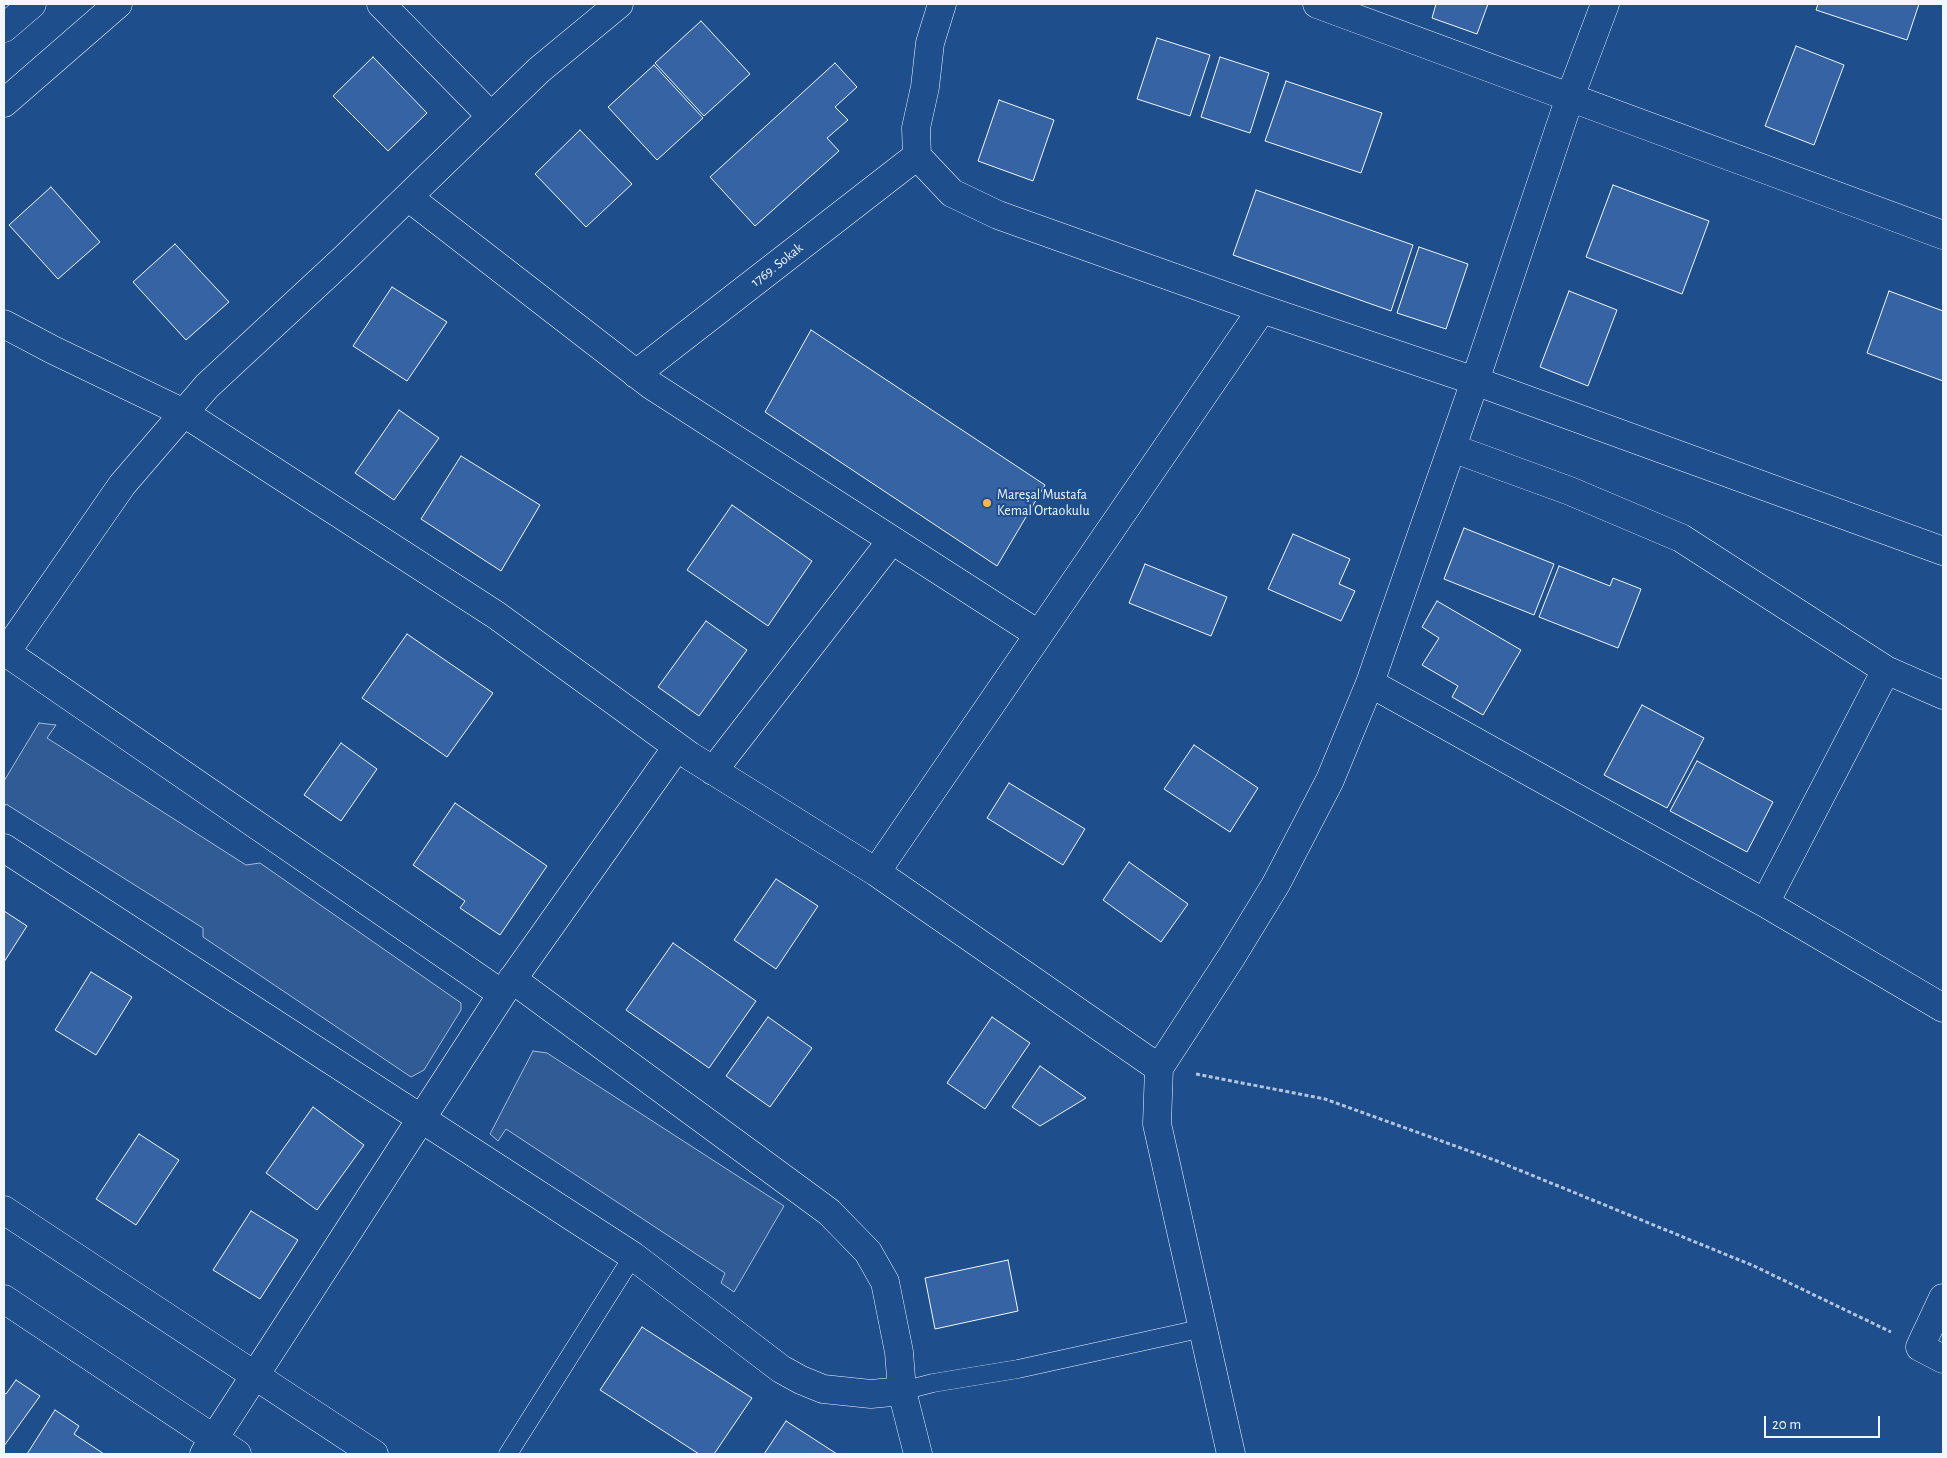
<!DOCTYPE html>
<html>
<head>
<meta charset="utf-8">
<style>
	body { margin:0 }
	#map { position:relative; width:1947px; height:1458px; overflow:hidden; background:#1f4e8c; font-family:"Alegreya Sans",sans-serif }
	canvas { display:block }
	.frame { position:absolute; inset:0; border:5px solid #f2f6ff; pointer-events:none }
	.scale { position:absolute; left:1764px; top:1416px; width:116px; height:22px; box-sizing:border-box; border:2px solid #f2f6ff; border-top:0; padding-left:6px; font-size:15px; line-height:18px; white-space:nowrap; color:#f2f6ff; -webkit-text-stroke:4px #1f4e8c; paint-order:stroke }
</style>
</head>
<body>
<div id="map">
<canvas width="1947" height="1458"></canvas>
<div class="frame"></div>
<div class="scale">20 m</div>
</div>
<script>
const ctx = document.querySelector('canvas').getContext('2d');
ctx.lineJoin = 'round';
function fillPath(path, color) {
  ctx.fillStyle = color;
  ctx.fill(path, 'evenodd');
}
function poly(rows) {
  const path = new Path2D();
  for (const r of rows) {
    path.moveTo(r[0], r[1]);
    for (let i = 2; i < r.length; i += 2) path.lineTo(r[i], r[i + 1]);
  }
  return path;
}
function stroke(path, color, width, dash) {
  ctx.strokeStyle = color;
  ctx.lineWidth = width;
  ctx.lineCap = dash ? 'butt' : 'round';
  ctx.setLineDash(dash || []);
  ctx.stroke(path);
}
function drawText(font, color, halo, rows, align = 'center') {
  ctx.font = font + ' "Alegreya Sans",sans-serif';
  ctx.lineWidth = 4;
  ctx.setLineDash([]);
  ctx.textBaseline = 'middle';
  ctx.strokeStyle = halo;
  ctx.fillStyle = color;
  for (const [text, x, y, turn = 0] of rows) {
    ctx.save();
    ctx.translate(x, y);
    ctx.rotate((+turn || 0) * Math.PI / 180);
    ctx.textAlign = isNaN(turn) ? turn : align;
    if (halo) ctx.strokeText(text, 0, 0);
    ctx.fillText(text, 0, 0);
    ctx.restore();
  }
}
const built = poly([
	[39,723,56,725,47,738,246,865,260,863,461,1003,461,1010,424,1070,411,1077,203,937,203,928,6,804,4,807,4,781,39,723],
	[533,1051,547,1053,784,1206,734,1292,721,1283,725,1273,506,1129,498,1141,490,1134,533,1051]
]);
const building = poly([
	[1436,4,1488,4,1477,34,1432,18,1436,4],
	[1818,4,1919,4,1907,40,1816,10,1818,4],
	[701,21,750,74,704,116,655,63,701,21],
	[1157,38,1210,55,1190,116,1137,99,1157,38],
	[1796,46,1844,65,1814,145,1765,126,1796,46],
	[373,57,427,113,388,151,333,96,373,57],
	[1220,57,1269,73,1250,133,1201,117,1220,57],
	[835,63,857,87,835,107,848,120,827,138,839,151,755,226,710,177,835,63],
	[654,65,703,118,657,160,608,107,654,65],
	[1286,81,1382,113,1361,173,1265,141,1286,81],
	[999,100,1054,120,1033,181,978,161,999,100],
	[580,130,632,184,586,227,535,174,580,130],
	[1613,185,1709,221,1682,294,1586,257,1613,185],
	[51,187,100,242,58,279,9,225,51,187],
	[1256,190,1413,245,1391,311,1233,255,1256,190],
	[175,244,229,302,186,340,133,282,175,244],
	[1419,247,1468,264,1446,329,1397,313,1419,247],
	[392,287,447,322,407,381,353,346,392,287],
	[1569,291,1617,310,1588,386,1540,367,1569,291],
	[1889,291,1943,311,1943,381,1867,353,1889,291],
	[811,330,1045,485,997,566,765,412,811,330],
	[399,410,439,438,394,500,355,473,399,410],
	[461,456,540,505,501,571,421,519,461,456],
	[732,505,812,561,768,626,687,570,732,505],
	[1464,528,1554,564,1534,615,1444,579,1464,528],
	[1293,534,1350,559,1339,584,1355,591,1341,621,1268,589,1293,534],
	[1145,564,1227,597,1211,636,1129,603,1145,564],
	[1559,566,1610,586,1613,578,1641,589,1618,648,1539,617,1559,566],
	[1437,601,1521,650,1483,715,1452,697,1458,686,1422,665,1439,638,1422,627,1437,601],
	[706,621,747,650,699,716,658,687,706,621],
	[407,634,493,693,447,757,362,698,407,634],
	[1642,705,1704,738,1667,808,1604,775,1642,705],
	[341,743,377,769,341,821,304,795,341,743],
	[1194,745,1258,788,1230,832,1164,789,1194,745],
	[1697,761,1773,802,1747,852,1670,811,1697,761],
	[1009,783,1085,829,1063,865,987,818,1009,783],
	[455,803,547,866,500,935,460,908,465,901,413,865,455,803],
	[1129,862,1188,904,1161,942,1103,900,1129,862],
	[776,879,818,906,776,969,734,940,776,879],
	[4,911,27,926,4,962,4,911],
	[673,943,756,1001,709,1068,626,1010,673,943],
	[91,972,132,997,96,1055,55,1030,91,972],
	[768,1017,812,1048,770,1107,726,1076,768,1017],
	[992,1017,1030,1043,985,1109,947,1083,992,1017],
	[1040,1066,1086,1098,1040,1126,1012,1107,1040,1066],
	[313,1107,364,1145,317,1210,266,1173,313,1107],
	[139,1134,179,1160,136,1225,96,1199,139,1134],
	[251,1211,298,1240,260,1299,213,1270,251,1211],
	[1008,1260,1018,1311,935,1329,925,1278,1008,1260],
	[642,1327,752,1398,714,1454,699,1454,600,1390,642,1327],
	[16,1380,40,1396,4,1446,4,1393,6,1394,16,1380],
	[55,1410,79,1426,74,1434,104,1454,27,1454,55,1410],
	[786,1421,837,1454,764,1454,786,1421]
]);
const path = poly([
	[1196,1074,1325,1099,1497,1161,1754,1266,1891,1332]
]);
const lane = poly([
	[902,1391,933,1383,1018,1369,1204,1328],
	[508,1454,633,1256]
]);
const street = poly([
	[381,4,491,116],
	[942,4,930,43,925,87,916,128,917,156,952,193,998,215,1262,309,1475,381,1943,551],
	[1317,4,1943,235],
	[408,197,651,385,1038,634],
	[4,324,53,350,184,413,496,615,690,756,876,872,1159,1068],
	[636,374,917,156],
	[1452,448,1570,491,1681,538,1886,670,1943,695],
	[4,651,502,994],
	[4,655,122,485,207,386,346,257,539,70,619,4],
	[1370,683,1765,903,1943,1008],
	[713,771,892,540],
	[4,848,633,1256,781,1369,801,1380,823,1389,871,1394,902,1391,918,1454],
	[876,872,1262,309],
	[1765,903,1886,670],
	[512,979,829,1212,868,1252,885,1282,899,1352,902,1391],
	[4,1210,374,1454],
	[1943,1298,1920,1347,1943,1359],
	[4,1299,237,1454],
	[204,1454,502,994,677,747],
	[1231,1454,1157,1124,1159,1068,1232,956,1276,884,1330,780,1370,683,1475,381,1570,97,1605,4]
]);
const secondary = poly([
	[4,28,32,4],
	[4,103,118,4]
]);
const markers = [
	[987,503,5,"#ffb74d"]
];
const streetNames = [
	["1769. Sokak",777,265,-38]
];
const poiNames = [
	["Mareşal Mustafa",997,495],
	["Kemal Ortaokulu",997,511]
];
fillPath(built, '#305b95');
stroke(built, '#a8bbd7', 1);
fillPath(building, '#3563a3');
stroke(building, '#f2f6ff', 1);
stroke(lane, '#f2f6ff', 19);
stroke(street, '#f2f6ff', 29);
stroke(secondary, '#f2f6ff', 29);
stroke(path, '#b3c4dc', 3, [4, 2.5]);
stroke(lane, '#1f4e8c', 18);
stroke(street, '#1f4e8c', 28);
stroke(secondary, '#1f4e8c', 28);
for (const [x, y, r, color] of markers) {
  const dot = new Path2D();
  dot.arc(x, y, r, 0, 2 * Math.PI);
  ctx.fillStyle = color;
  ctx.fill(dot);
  stroke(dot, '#1f4e8c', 2);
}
drawText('14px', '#f2f6ff', '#1f4e8c', streetNames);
drawText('14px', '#f2f6ff', '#1f4e8c', poiNames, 'left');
</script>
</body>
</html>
